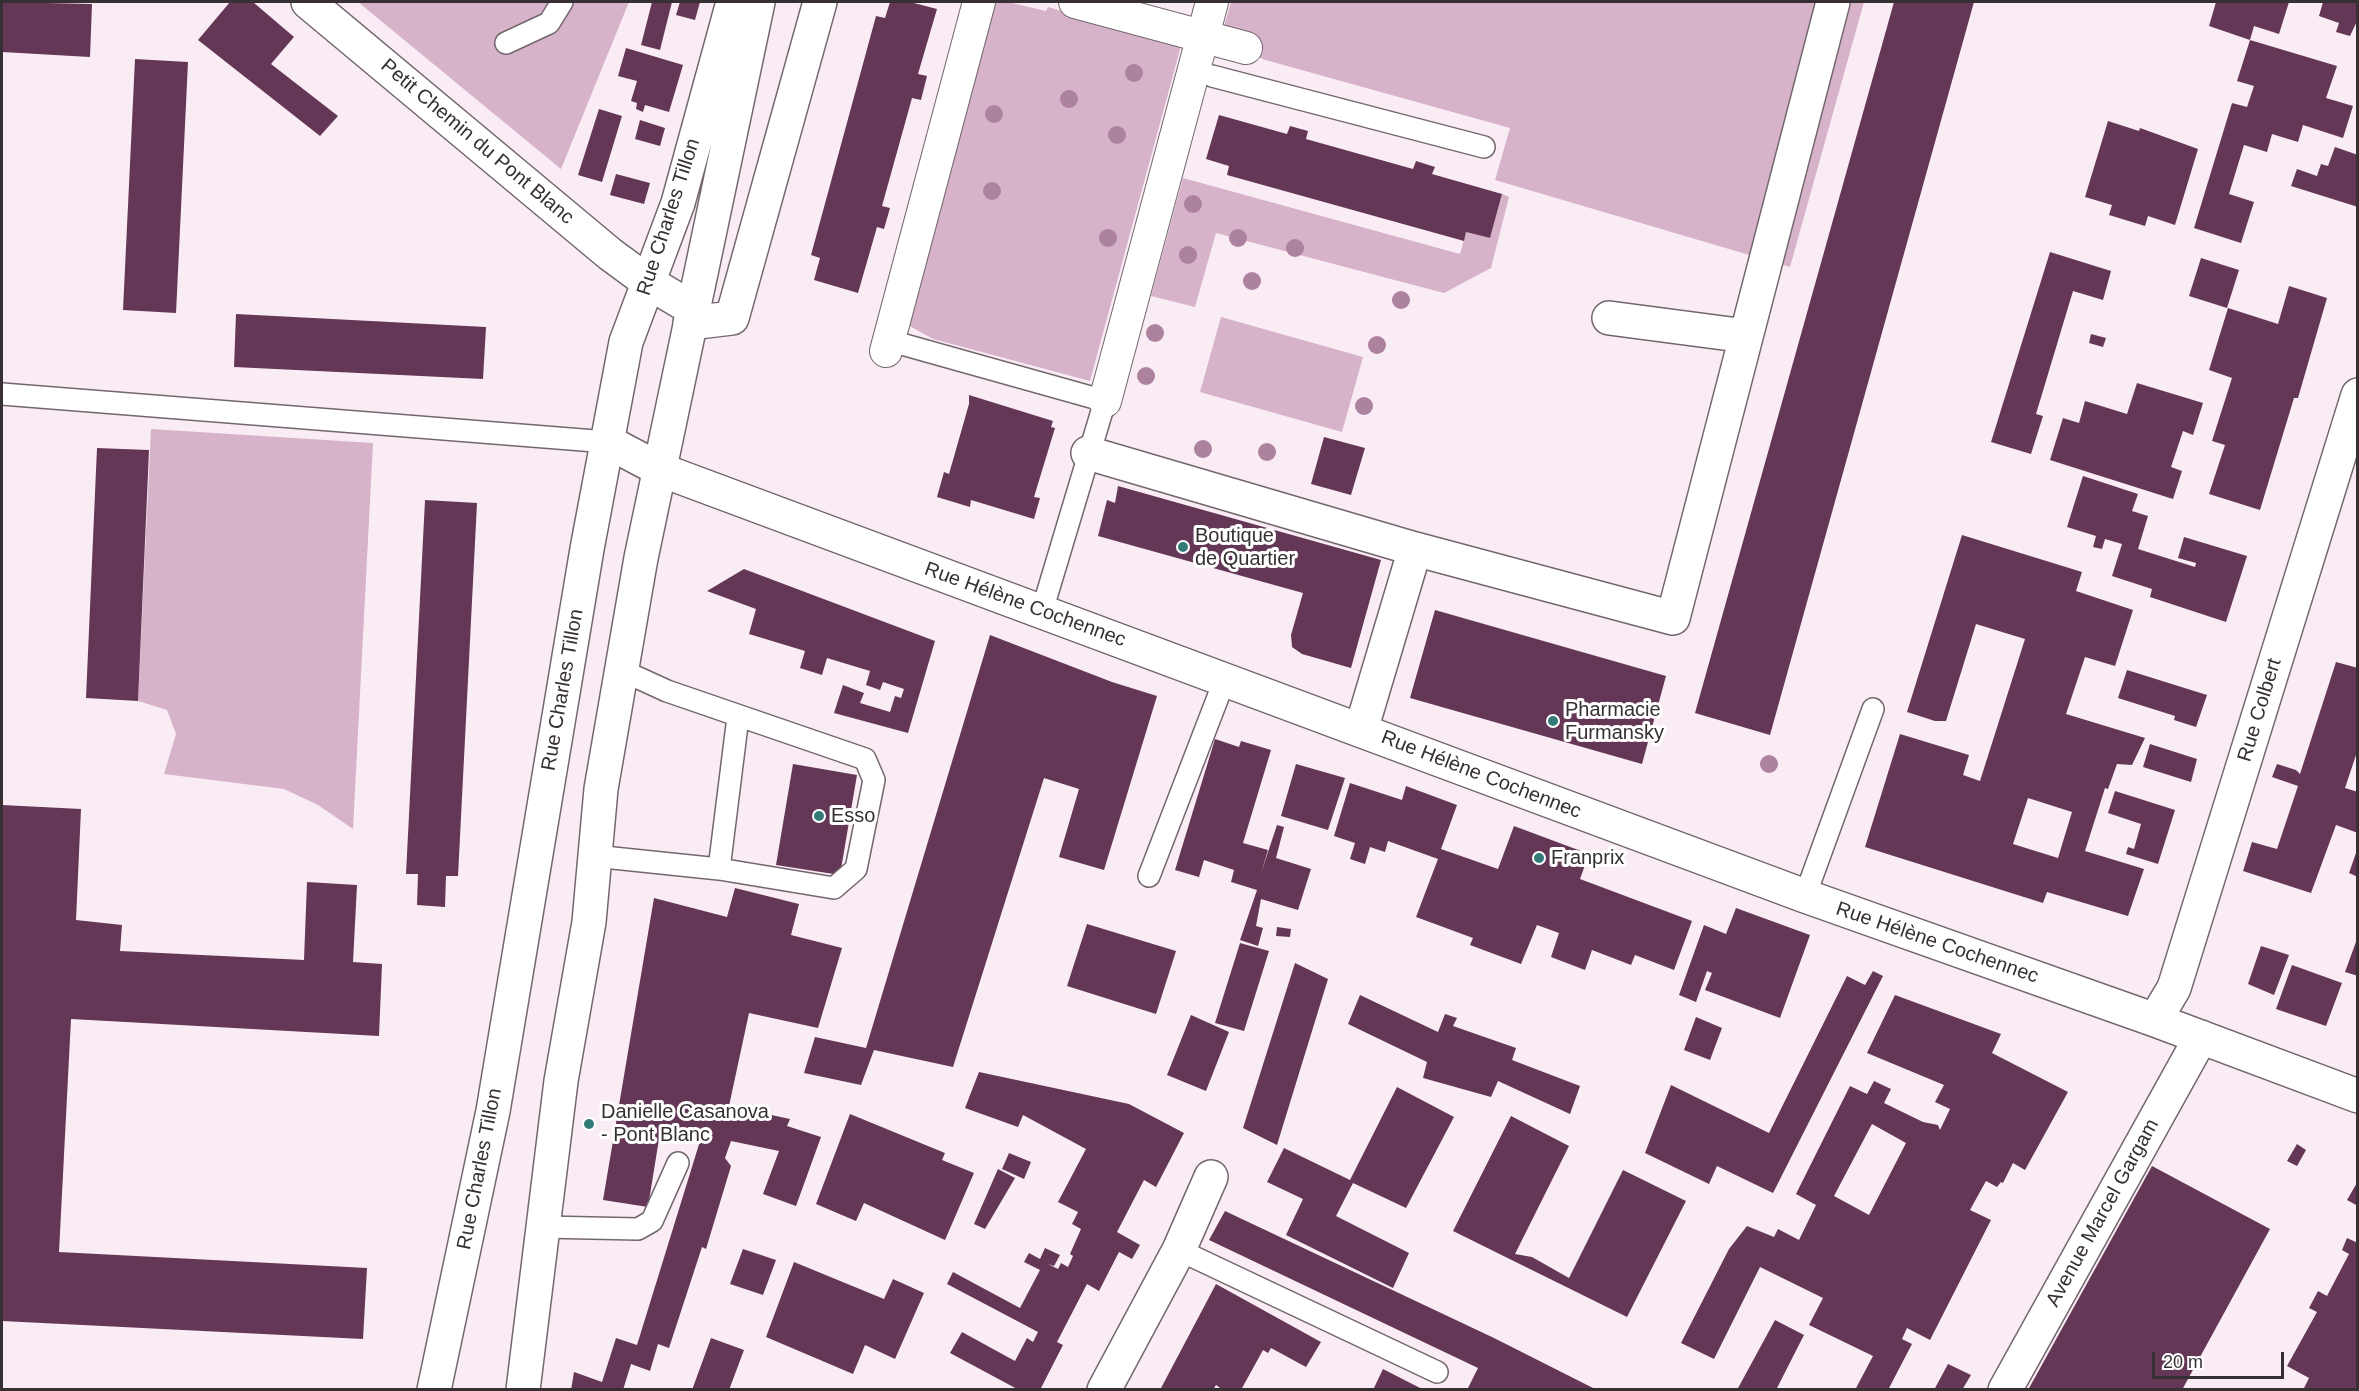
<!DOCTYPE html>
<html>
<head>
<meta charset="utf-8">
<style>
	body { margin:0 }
	#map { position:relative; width:2359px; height:1391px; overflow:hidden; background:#faecf4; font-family:Arial,sans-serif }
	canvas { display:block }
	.frame { position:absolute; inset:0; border:3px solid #363034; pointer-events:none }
	.scale { position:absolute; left:2152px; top:1352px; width:132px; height:27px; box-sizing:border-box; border:3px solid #363034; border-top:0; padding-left:8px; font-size:18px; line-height:21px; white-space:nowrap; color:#363034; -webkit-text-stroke:4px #fff; paint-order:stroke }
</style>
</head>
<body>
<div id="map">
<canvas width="2359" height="1391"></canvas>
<div class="frame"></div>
<div class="scale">20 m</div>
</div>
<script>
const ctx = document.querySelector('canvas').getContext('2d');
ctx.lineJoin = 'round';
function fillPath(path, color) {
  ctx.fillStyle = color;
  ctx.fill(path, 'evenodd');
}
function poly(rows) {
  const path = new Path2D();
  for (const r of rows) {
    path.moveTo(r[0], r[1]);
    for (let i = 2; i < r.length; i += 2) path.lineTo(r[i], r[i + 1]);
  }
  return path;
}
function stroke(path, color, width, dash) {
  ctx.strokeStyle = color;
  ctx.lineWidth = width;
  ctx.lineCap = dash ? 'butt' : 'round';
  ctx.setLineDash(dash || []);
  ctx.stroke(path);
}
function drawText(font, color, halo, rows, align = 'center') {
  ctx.font = font + ' Arial,sans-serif';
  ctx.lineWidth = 6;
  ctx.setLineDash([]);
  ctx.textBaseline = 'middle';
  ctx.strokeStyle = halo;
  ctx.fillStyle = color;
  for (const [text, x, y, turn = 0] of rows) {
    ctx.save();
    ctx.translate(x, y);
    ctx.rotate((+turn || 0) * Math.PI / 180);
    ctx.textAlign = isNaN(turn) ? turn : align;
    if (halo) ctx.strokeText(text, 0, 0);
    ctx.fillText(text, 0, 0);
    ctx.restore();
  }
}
const green = poly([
	[358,2,629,2,561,169],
	[995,2,1008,2,1046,11,1048,7,1181,46,1090,381,933,339,906,324],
	[1231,2,1864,2,1790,267,1495,180,1510,128,1262,59,1235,35,1222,33],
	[1183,178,1460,254,1466,232,1490,238,1502,194,1509,197,1491,268,1444,293,1216,233,1195,307,1151,296],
	[1221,317,1363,357,1342,432,1200,392],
	[151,429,373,443,353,829,318,805,284,789,164,774,176,734,167,710,138,701]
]);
const building = poly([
	[2,2,92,4,90,57,2,52],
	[230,2,253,2,294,37,271,64,338,116,320,136,198,40],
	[652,2,672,2,660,50,641,45],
	[680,2,700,2,695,20,676,15],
	[890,2,910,2,937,9,918,74,927,76,921,100,912,98,882,206,890,208,884,229,877,227,858,293,814,280,820,258,811,255,876,16,885,18],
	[1894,2,1974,2,1770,735,1695,713],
	[2216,2,2289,2,2279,34,2254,26,2250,40,2209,26],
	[2323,2,2358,3,2358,19,2350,36,2336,32,2339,23,2319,16],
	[2250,40,2337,66,2326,98,2353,106,2343,138,2303,125,2298,142,2272,134,2267,152,2244,145,2229,194,2254,202,2241,243,2194,228,2232,103,2247,107,2254,86,2237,81],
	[626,48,683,65,669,112,645,105,643,112,636,109,637,103,631,101,637,81,618,76],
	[135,59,188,62,176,313,123,310],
	[599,109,622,116,602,182,578,175],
	[1219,115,1287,134,1290,126,1308,131,1306,139,1413,169,1416,161,1435,167,1432,174,1502,194,1490,238,1466,232,1464,241,1227,175,1229,166,1206,159],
	[640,120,665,128,660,146,635,139],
	[2108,121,2139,131,2140,128,2198,149,2175,225,2148,216,2145,226,2109,215,2112,205,2085,197],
	[2335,147,2358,155,2358,207,2291,186,2297,169,2317,176,2321,164,2328,166],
	[616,174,650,183,644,204,610,195],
	[2050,252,2111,271,2103,300,2073,291,2036,414,2043,416,2031,454,1991,442],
	[2201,258,2239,270,2227,308,2189,296],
	[2289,286,2327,298,2298,398,2294,398,2260,510,2209,494,2225,445,2212,441,2232,378,2209,370,2228,308,2278,324],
	[236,314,486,327,483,379,234,367],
	[2091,334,2106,338,2103,347,2089,343],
	[2137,383,2203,403,2193,435,2183,431,2171,467,2182,471,2173,499,2050,460,2063,418,2079,423,2085,401,2127,414],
	[969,395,1053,421,1051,427,1055,428,1034,497,1040,498,1034,519,971,500,970,507,937,497,944,472,949,474,969,404],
	[1324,437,1365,448,1351,495,1311,484],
	[97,448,149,450,138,701,86,698],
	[2083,476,2138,494,2132,511,2148,516,2138,549,2195,567,2196,563,2178,558,2184,537,2247,556,2226,622,2150,597,2152,589,2112,576,2122,544,2105,539,2102,549,2093,547,2096,536,2067,527],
	[1118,486,1381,560,1351,668,1302,654,1292,647,1291,635,1303,593,1098,536,1107,500,1115,503],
	[425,500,477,503,458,876,446,876,445,907,417,905,418,874,406,874],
	[1962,535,2082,572,2076,591,2133,610,2115,666,2085,657,2066,714,2145,738,2132,765,2117,764,2108,789,2105,788,2085,851,2144,869,2128,916,2047,892,2043,903,1865,847,1900,734,1969,755,1963,775,1980,781,2025,639,1976,624,1946,721,1935,721,1907,712],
	[2028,798,2072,812,2058,858,2013,844],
	[744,569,935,641,908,733,834,713,843,685,864,693,860,703,890,712,895,696,901,698,904,689,883,682,880,690,866,685,870,671,827,658,822,675,800,668,805,651,749,634,756,609,707,591],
	[1435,610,1666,676,1642,764,1410,698],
	[990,635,1112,682,1157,696,1104,870,1059,857,1079,789,1044,778,953,1067,874,1050,861,1085,804,1073,815,1037,866,1048],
	[2336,662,2358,668,2358,749,2345,788,2358,792,2358,833,2336,825,2311,893,2243,871,2252,842,2277,849,2298,786,2272,777,2277,764,2296,770,2300,774],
	[2127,670,2207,695,2196,727,2174,720,2175,716,2118,698],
	[1215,739,1239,747,1241,741,1271,750,1243,843,1268,850,1261,873,1277,825,1284,827,1276,858,1311,869,1298,910,1261,899,1256,926,1263,928,1258,946,1240,940,1257,890,1231,882,1234,870,1204,860,1199,877,1175,870],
	[2150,744,2197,759,2191,782,2143,767],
	[793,764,857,775,840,875,776,865],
	[1296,764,1345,778,1328,830,1281,816],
	[1350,783,1402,800,1406,786,1457,805,1441,849,1498,869,1514,826,1589,854,1580,879,1692,921,1674,970,1635,955,1631,965,1592,950,1585,970,1551,957,1559,933,1537,925,1521,964,1470,945,1473,938,1416,917,1438,859,1388,841,1385,852,1370,847,1365,864,1350,859,1355,843,1334,836],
	[2115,791,2175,810,2158,864,2126,854,2128,847,2134,849,2141,824,2108,813],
	[2,805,81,809,76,920,122,925,120,951,304,960,307,882,357,885,353,962,382,964,379,1036,71,1019,59,1252,367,1268,363,1339,2,1321],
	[2357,850,2358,850,2358,877,2349,873],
	[735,888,799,904,791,935,842,948,818,1028,749,1013,729,1106,790,1119,787,1126,821,1137,796,1206,763,1194,779,1151,731,1141,725,1158,731,1166,706,1249,702,1247,669,1348,658,1344,650,1371,631,1364,623,1390,571,1390,574,1372,602,1382,616,1338,637,1345,700,1141,660,1133,648,1207,603,1200,654,898,727,917],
	[1736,908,1810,935,1780,1018,1705,990,1712,973,1707,971,1696,1002,1679,995,1704,925,1726,934],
	[1087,924,1176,951,1156,1014,1067,986],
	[1277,927,1291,929,1290,937,1276,936],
	[2357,939,2358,939,2358,976,2345,972],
	[1240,943,1269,951,1244,1031,1215,1023],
	[2261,946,2289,955,2274,995,2248,984],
	[1295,963,1328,979,1277,1145,1243,1128],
	[2292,965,2342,983,2326,1026,2276,1009],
	[1873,971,1883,976,1773,1193,1717,1166,1709,1184,1645,1153,1671,1085,1769,1133,1847,976,1865,985],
	[1360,995,1438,1032,1445,1014,1457,1018,1453,1026,1516,1048,1512,1060,1580,1086,1570,1114,1498,1081,1491,1097,1423,1078,1427,1062,1348,1024],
	[1895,995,2001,1034,1992,1053,2068,1092,2025,1170,2013,1163,2003,1183,2001,1182,1997,1187,1986,1181,1970,1210,1991,1220,1930,1340,1907,1328,1902,1339,1912,1344,1888,1390,1855,1390,1873,1356,1809,1325,1823,1298,1760,1267,1714,1359,1681,1343,1729,1249,1747,1226,1774,1237,1778,1229,1799,1240,1816,1205,1796,1194,1850,1086,1867,1094,1874,1081,1891,1089,1884,1103,1923,1122,1938,1125,1940,1130,1950,1109,1935,1102,1944,1085,1867,1053],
	[1872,1124,1906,1143,1869,1215,1834,1196],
	[1191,1015,1229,1032,1206,1091,1167,1075],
	[1696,1017,1722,1028,1710,1060,1684,1050],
	[979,1072,1129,1104,1184,1133,1156,1187,1144,1180,1117,1232,1140,1245,1132,1259,1119,1252,1099,1291,1087,1284,1057,1342,1063,1345,1040,1390,1019,1390,950,1353,962,1332,1015,1361,1027,1338,1033,1342,1038,1332,947,1284,953,1272,1020,1308,1040,1270,1024,1262,1029,1253,1040,1259,1045,1248,1060,1255,1054,1266,1048,1264,1058,1269,1061,1263,1068,1267,1073,1256,1070,1254,1081,1229,1072,1224,1078,1212,1058,1202,1086,1149,1023,1115,1018,1127,965,1108],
	[1397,1087,1454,1117,1406,1208,1353,1183,1336,1216,1409,1253,1393,1288,1286,1235,1303,1199,1267,1182,1284,1148,1350,1180],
	[850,1114,945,1153,942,1160,974,1173,945,1240,864,1203,856,1221,816,1204],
	[1511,1116,1569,1146,1515,1254,1532,1257,1569,1278,1623,1170,1686,1201,1627,1317,1453,1231],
	[2297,1144,2306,1150,2297,1166,2287,1161],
	[1009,1153,1031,1162,1024,1179,1002,1169],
	[2152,1166,2270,1229,2182,1390,2028,1390],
	[998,1169,1015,1178,985,1229,974,1224],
	[2358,1181,2358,1206,2347,1200],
	[1225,1211,1494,1338,1597,1390,1467,1390,1478,1368,1209,1240],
	[2347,1238,2358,1243,2358,1390,2303,1390,2309,1378,2287,1366,2317,1312,2309,1308,2318,1291,2327,1296,2349,1254,2342,1250],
	[743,1249,776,1260,763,1295,730,1284],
	[794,1262,884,1299,893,1279,924,1293,895,1359,865,1345,853,1374,766,1337],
	[1216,1284,1321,1342,1306,1367,1271,1348,1268,1353,1263,1350,1241,1390,1223,1390,1216,1385,1213,1390,1160,1390],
	[1775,1320,1804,1335,1776,1390,1737,1390],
	[711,1338,744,1350,729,1390,692,1390],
	[1948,1364,1971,1375,1962,1390,1934,1390],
	[1383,1369,1424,1390,1373,1390]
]);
const service = poly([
	[506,43,549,23,562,2],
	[1212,76,1484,147],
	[898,343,1105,401,1042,611],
	[2,394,608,442],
	[594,856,719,869,834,888,856,869,874,780,865,759,667,691,621,670],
	[719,869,738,717],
	[1149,876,1225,679],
	[1805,896,1873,709],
	[543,1227,638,1229,652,1221,678,1163],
	[1179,1250,1437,1372]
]);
const pedestrian = poly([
	[1075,2,1246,48],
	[886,351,979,2],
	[1105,401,1212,2]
]);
const minor = poly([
	[308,2,610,254,648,282,693,309],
	[1609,318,1746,336],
	[690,323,732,318,820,2],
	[608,442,661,470,1805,896,2155,1020,2358,1096],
	[1088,453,1415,549],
	[1361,730,1415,549,1673,618,1833,2],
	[2155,1020,2174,988,2358,395],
	[1104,1390,1179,1250,1211,1177],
	[2005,1390,2201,1037]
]);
const tertiary = poly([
	[434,1390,493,1111,587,549,626,342,678,203,733,2],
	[523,1390,561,1081,589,922,601,789,641,558,758,2]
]);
const trees = [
	[1134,73],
	[1069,99],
	[994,114],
	[1117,135],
	[992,191],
	[1193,204],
	[1108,238],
	[1238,238],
	[1295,248],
	[1188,255],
	[1252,281],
	[1401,300],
	[1155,333],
	[1377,345],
	[1146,376],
	[1364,406],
	[1203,449],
	[1267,452],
	[1769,764]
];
const markers = [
	[1183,547,6,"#337b78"],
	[1553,721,6,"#337b78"],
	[819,816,6,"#337b78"],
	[1539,858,6,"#337b78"],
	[589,1124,6,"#337b78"]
];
const streetNames = [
	["Petit Chemin du Pont Blanc",477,142,40],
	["Rue Charles Tillon",669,217,-72],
	["Rue Hélène Cochennec",1025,605,20],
	["Rue Charles Tillon",563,690,-80],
	["Rue Colbert",2260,710,-73],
	["Rue Hélène Cochennec",1481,775,21],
	["Rue Hélène Cochennec",1937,943,19],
	["Rue Charles Tillon",480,1169,-79],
	["Avenue Marcel Gargam",2103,1213,-61]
];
const poiNames = [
	["Boutique",1195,536],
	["de Quartier",1195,559],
	["Pharmacie",1565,710],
	["Furmansky",1565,733],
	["Esso",831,816],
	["Franprix",1551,858],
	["Danielle Casanova",601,1112],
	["- Pont Blanc",601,1135]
];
fillPath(green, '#d7b3c9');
fillPath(building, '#653756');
stroke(service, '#73676e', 24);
stroke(pedestrian, '#73676e', 34);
stroke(minor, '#73676e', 36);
stroke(tertiary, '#73676e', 36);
stroke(service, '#fff', 21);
stroke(pedestrian, '#fff', 32);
stroke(minor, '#fff', 33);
stroke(tertiary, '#fff', 33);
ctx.fillStyle = '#ac829f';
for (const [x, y] of trees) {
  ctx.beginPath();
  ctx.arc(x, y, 9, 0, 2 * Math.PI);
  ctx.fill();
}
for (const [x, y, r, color] of markers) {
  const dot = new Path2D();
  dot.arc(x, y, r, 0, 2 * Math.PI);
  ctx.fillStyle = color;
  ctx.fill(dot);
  stroke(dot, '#fff', 2);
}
drawText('20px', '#363034', '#fff', streetNames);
drawText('20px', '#363034', '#fff', poiNames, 'left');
</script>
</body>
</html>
